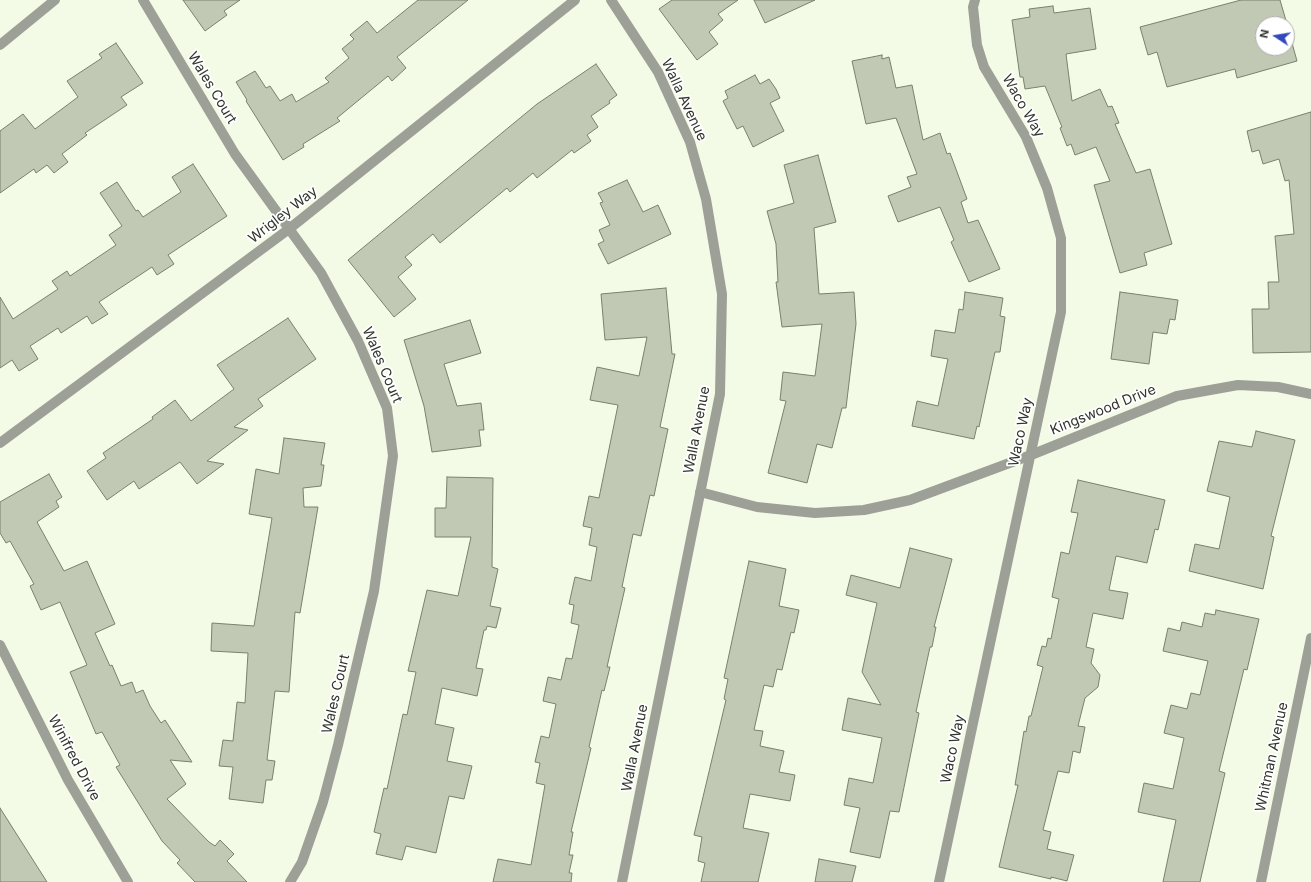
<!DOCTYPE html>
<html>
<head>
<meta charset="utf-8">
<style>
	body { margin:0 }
	#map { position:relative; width:1311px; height:882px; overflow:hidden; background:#f3fbe6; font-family:Inter,sans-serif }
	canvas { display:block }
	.north { position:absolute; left:1255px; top:16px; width:40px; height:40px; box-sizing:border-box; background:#fff; border:1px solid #adaeab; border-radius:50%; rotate:282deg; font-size:11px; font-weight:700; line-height:16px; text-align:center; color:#31342c }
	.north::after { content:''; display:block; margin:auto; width:14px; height:18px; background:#3149bb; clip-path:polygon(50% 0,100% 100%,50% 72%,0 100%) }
</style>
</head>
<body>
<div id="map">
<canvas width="1311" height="882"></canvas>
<div class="north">N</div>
</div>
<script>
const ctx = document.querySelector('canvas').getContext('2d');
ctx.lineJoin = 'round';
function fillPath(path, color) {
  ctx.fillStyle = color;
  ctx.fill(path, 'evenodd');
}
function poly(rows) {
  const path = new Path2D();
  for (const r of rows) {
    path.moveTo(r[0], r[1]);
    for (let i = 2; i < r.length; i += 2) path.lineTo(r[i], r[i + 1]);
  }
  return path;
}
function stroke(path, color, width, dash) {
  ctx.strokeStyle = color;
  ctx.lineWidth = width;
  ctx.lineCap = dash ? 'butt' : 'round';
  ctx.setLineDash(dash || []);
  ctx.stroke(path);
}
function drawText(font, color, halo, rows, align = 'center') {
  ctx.font = font + ' Inter,sans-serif';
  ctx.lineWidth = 3.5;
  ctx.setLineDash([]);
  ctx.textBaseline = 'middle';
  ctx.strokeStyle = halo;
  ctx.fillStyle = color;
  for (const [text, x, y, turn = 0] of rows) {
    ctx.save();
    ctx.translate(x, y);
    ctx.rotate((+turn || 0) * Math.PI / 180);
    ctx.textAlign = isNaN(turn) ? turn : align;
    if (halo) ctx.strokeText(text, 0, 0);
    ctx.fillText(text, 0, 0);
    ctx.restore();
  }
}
const building = poly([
	[183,0,240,0,224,11,227,15,205,31,183,0],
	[418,0,468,0,397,57,406,68,392,81,388,76,337,118,340,121,303,144,304,147,283,160,246,101,247,100,236,82,255,71,266,88,270,86,280,101,292,94,296,102,329,82,325,78,349,58,342,49,354,39,350,35,367,21,377,33,418,0],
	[672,0,738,0,718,14,723,20,709,32,718,44,697,60,659,9,672,0],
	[754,0,815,0,765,23,754,0],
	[1241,0,1280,0,1287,24,1263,24,1263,48,1287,48,1287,25,1297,61,1237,78,1235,69,1167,87,1157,52,1148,55,1140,27,1241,0],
	[1053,6,1054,13,1090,8,1096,49,1066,54,1072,101,1100,89,1108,107,1112,106,1119,123,1115,124,1136,173,1150,169,1172,244,1144,253,1147,265,1120,273,1094,185,1110,181,1096,147,1075,155,1071,144,1067,146,1060,128,1062,127,1045,86,1025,89,1023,77,1020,77,1012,20,1030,17,1029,9,1053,6],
	[116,43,143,83,121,97,127,105,85,133,87,135,62,154,68,162,54,173,47,165,36,173,34,169,0,193,0,131,23,114,35,129,78,97,67,81,102,58,99,54,116,43],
	[882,55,882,59,889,57,896,88,912,85,923,140,940,133,947,154,950,153,967,199,961,202,968,223,978,220,1000,269,969,282,951,242,954,240,940,207,898,222,888,196,911,187,907,177,917,174,896,118,866,124,852,61,882,55],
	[596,64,617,95,609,101,610,103,591,116,598,127,587,135,591,141,574,153,572,150,537,178,533,173,510,192,507,188,440,243,433,234,405,257,412,265,398,277,416,299,394,317,348,260,537,104,596,64],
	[755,75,760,84,769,79,776,89,780,98,770,103,784,131,753,147,743,126,737,129,723,101,728,98,725,91,755,75],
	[1311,112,1311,352,1253,353,1252,309,1269,309,1268,282,1279,282,1275,236,1294,234,1289,180,1285,181,1279,159,1263,164,1259,150,1252,152,1247,131,1311,112],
	[818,155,836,222,814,228,819,294,854,292,856,324,846,408,842,408,832,448,817,444,807,483,768,473,786,401,780,400,783,372,815,376,822,324,782,327,776,282,778,282,776,244,767,211,794,203,784,165,818,155],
	[193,164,227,216,168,255,174,264,157,275,152,267,99,302,108,314,92,324,87,316,61,333,58,328,30,346,38,359,19,371,12,360,0,368,0,297,13,319,58,289,52,281,67,271,70,276,116,245,109,235,122,226,100,193,117,182,136,211,138,210,143,217,181,192,172,177,193,164],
	[627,180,643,212,658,205,671,234,608,264,598,244,604,241,599,230,610,225,600,203,603,202,598,193,627,180],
	[666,288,672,354,675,354,660,427,668,429,654,496,650,495,641,536,633,534,622,587,625,588,607,667,610,667,604,691,602,690,589,747,591,748,571,832,573,832,569,855,573,855,569,873,572,873,571,882,493,882,498,859,531,865,545,785,536,783,540,763,535,762,541,736,549,738,556,704,543,701,548,677,561,680,566,658,572,659,579,625,571,623,574,605,569,604,575,577,591,581,597,547,589,545,592,528,583,526,589,496,599,498,618,405,590,400,597,367,639,376,647,337,605,340,601,294,666,288],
	[965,292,1003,298,1000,316,1005,317,1000,352,995,352,979,427,977,426,974,439,912,426,917,401,938,406,948,359,931,356,935,330,955,333,959,309,963,310,965,292],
	[1120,292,1178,300,1175,320,1170,319,1167,334,1153,332,1149,364,1111,359,1120,292],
	[288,318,316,359,258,399,263,406,234,427,248,430,207,461,224,464,197,484,180,462,139,489,134,481,107,500,87,471,106,458,103,453,153,419,152,417,175,400,191,421,234,389,217,365,288,318],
	[470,320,481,353,444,364,457,406,481,403,484,430,479,430,481,446,432,452,424,406,404,340,470,320],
	[1256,431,1295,440,1271,536,1274,537,1263,589,1189,571,1195,544,1219,549,1230,497,1207,491,1219,441,1252,447,1256,431],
	[284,438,325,443,321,465,324,465,321,486,303,488,304,507,318,507,300,613,295,612,289,692,275,691,267,760,275,761,272,780,266,780,263,803,229,799,233,767,219,766,223,740,233,741,237,702,245,703,248,653,211,651,212,623,254,626,272,518,249,514,256,469,279,474,284,438],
	[49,474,62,497,56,501,59,507,37,522,64,571,87,561,115,624,95,633,110,666,112,665,121,686,132,682,136,693,143,690,150,706,161,723,165,720,192,762,170,760,186,784,167,799,209,842,215,846,220,840,234,854,227,861,247,882,195,882,177,863,180,860,162,841,116,767,120,765,102,732,96,734,70,672,87,665,60,602,41,610,30,586,34,584,10,541,6,543,0,533,0,502,49,474],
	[447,477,493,478,492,567,498,569,490,606,501,608,496,628,487,626,486,630,484,630,476,668,483,669,477,696,442,688,435,724,454,728,447,761,472,766,464,799,449,796,436,853,406,846,402,860,376,854,381,834,374,832,384,788,387,789,403,714,407,715,416,672,408,671,427,590,458,596,471,537,435,537,435,508,446,508,447,477],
	[1078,480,1165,500,1158,530,1155,529,1147,563,1116,556,1109,590,1128,593,1123,619,1093,613,1086,647,1094,649,1091,663,1100,675,1098,687,1085,698,1078,726,1085,727,1080,753,1073,751,1069,773,1058,771,1043,830,1051,832,1047,849,1074,855,1067,881,1051,877,1051,879,999,867,1018,785,1015,785,1024,731,1026,732,1029,716,1031,716,1043,667,1037,665,1042,646,1046,647,1048,638,1051,639,1059,599,1052,597,1061,552,1069,554,1078,513,1071,512,1078,480],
	[910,548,952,559,934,627,936,627,932,647,930,647,916,712,919,713,899,812,890,811,880,858,850,852,860,808,844,805,849,778,873,783,882,738,842,730,848,698,881,705,862,672,877,603,846,595,851,575,900,588,910,548],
	[749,561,786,569,779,606,799,610,794,633,791,632,782,670,777,669,773,687,764,685,754,730,763,731,760,746,784,751,779,772,795,775,790,801,750,794,743,828,769,833,758,882,701,882,705,863,698,861,702,837,694,835,726,700,724,699,728,679,724,678,749,561],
	[1216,610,1259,619,1247,670,1244,669,1219,771,1225,773,1200,882,1163,882,1176,820,1138,812,1144,783,1173,789,1184,738,1164,733,1171,705,1187,709,1191,693,1200,695,1208,661,1163,651,1168,628,1180,631,1182,622,1202,627,1205,613,1215,615,1216,610],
	[0,808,47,882,0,882,0,808],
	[819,859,856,866,852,882,815,882,819,859]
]);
const minor = poly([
	[143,0,235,154,321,273,358,341,387,408,393,456,374,591,338,745,323,802,302,862,290,882],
	[611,0,658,72,690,142,706,199,722,294,720,394,622,882],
	[0,45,55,0],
	[0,443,289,229,575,0],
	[700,492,757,507,815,513,864,510,910,500,1031,455,1177,396,1238,385,1278,387,1311,394],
	[0,645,68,780,128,882],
	[939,882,1061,312,1061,238,1047,188,1026,137,984,67,977,45,973,7,975,0],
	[1261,882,1311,638]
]);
const streetNames = [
	["Wales Court",212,88,59],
	["Walla Avenue",684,100,65],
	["Waco Way",1023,106,60],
	["Wrigley Way",283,215,-38],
	["Wales Court",382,365,67],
	["Kingswood Drive",1103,410,-22],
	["Walla Avenue",697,430,-79],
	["Waco Way",1021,432,-78],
	["Wales Court",336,694,-77],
	["Walla Avenue",635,748,-79],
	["Waco Way",953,749,-78],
	["Whitman Avenue",1272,757,-78],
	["Winifred Drive",74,758,62]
];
fillPath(building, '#c1c9b5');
stroke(building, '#79806e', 1);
stroke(minor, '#9ca097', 10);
drawText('14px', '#31342c', '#fff', streetNames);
</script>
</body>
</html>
